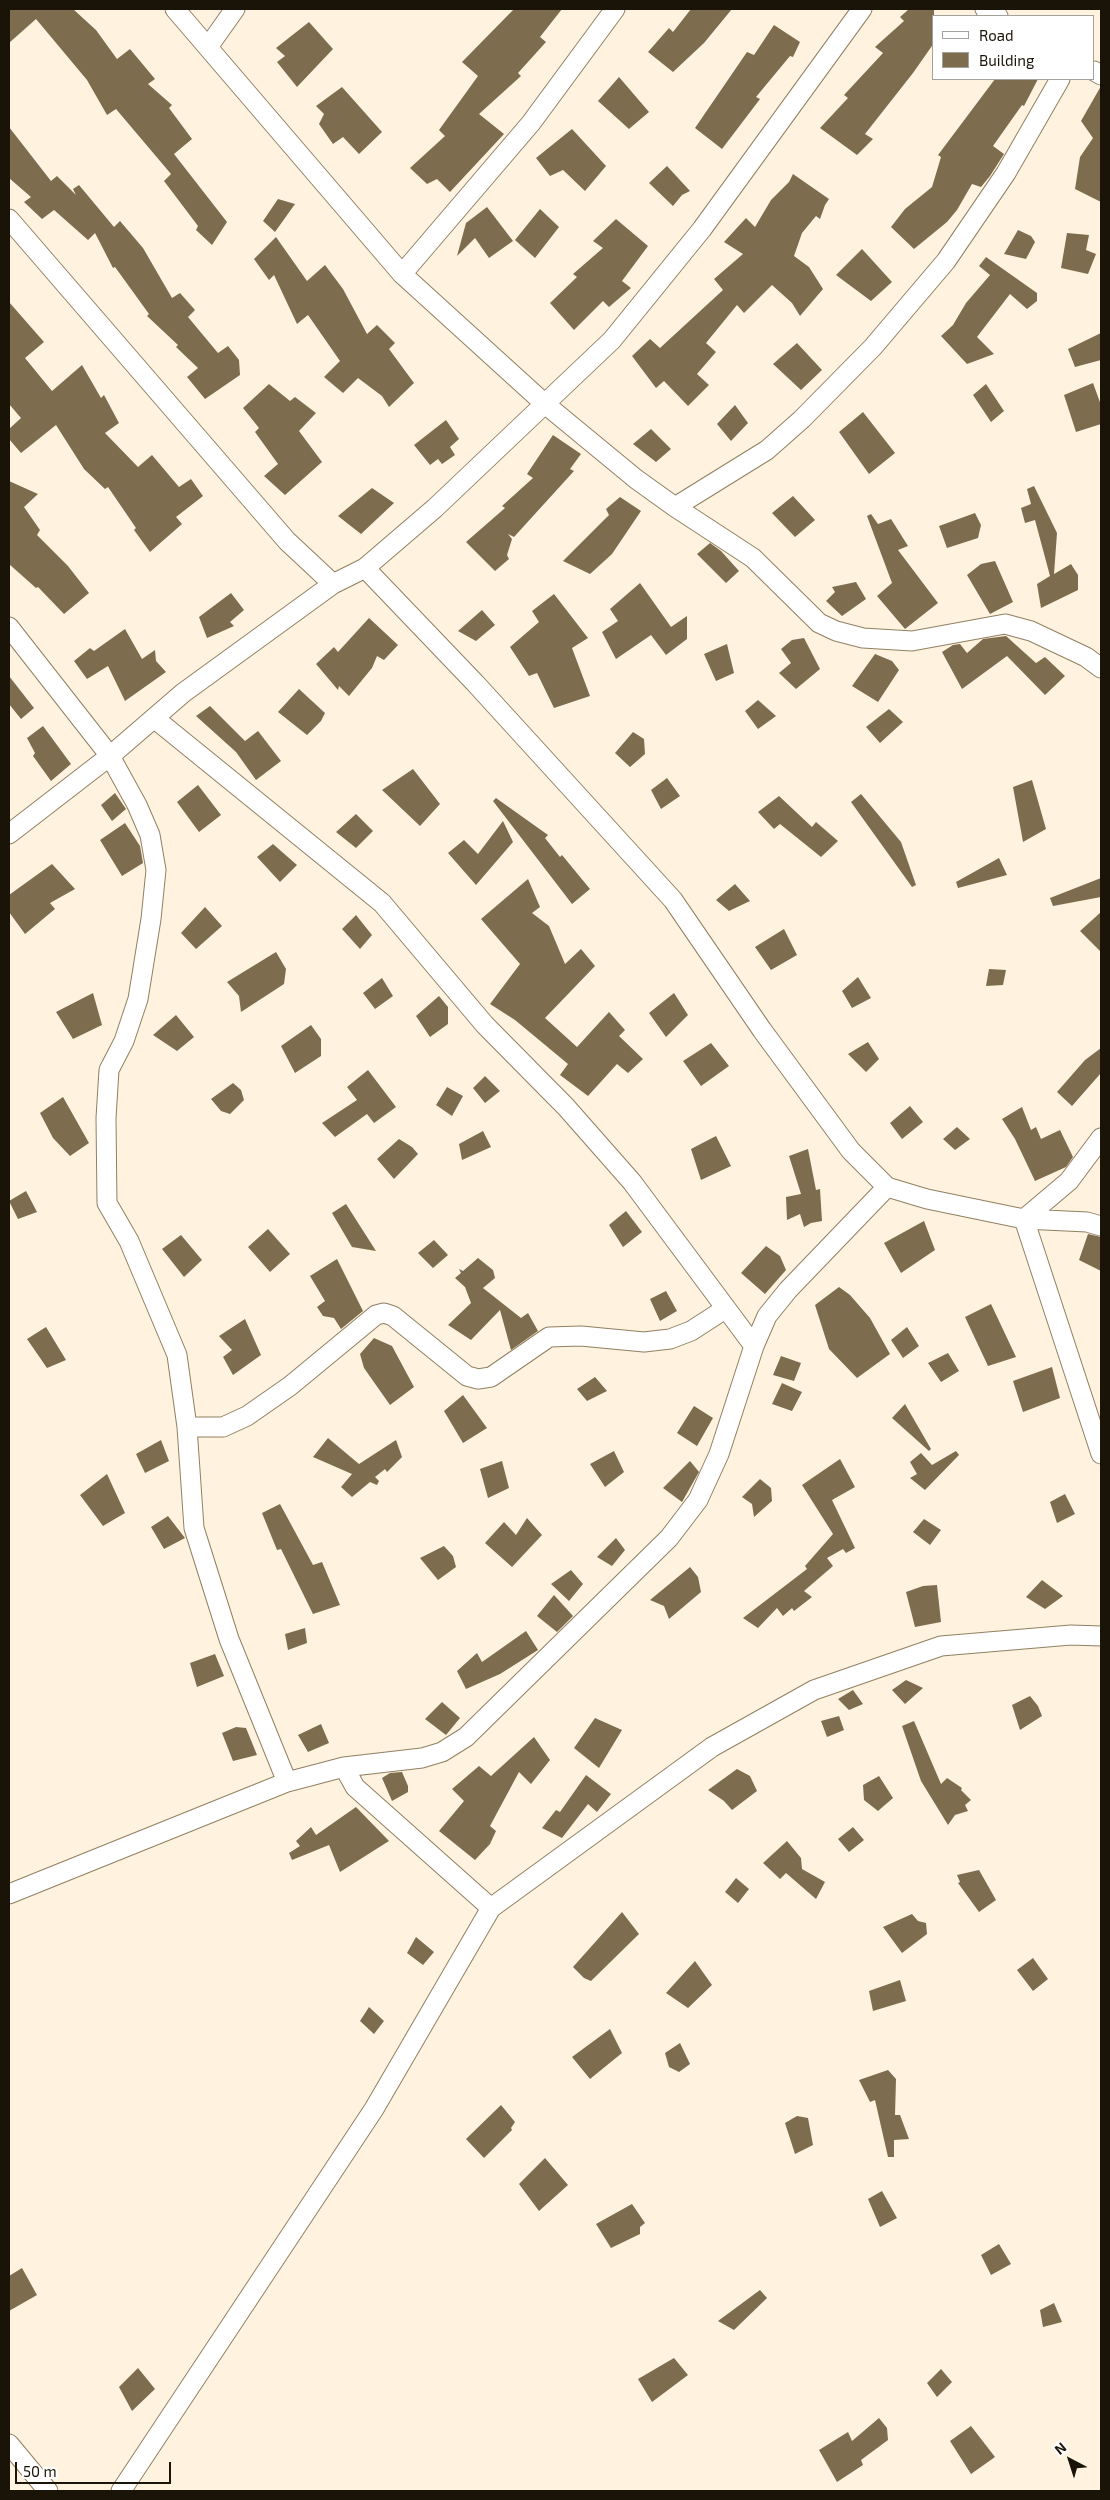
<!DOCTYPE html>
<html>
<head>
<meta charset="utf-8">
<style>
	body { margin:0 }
	#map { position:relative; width:1110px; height:2500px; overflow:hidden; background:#fff3df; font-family:"Exo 2",sans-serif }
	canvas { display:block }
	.frame { position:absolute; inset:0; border:10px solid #1a1308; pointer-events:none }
	.legend { position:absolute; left:932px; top:15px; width:162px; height:65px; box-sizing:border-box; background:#fff; border:1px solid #a3a19c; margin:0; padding:6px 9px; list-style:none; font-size:15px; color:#1a1308 }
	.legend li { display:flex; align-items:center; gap:10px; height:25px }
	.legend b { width:25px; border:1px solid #a3a19c }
	.north { position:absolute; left:1045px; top:2435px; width:50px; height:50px; -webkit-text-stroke:4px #fff; paint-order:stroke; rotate:320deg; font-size:14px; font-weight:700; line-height:20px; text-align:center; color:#1a1308 }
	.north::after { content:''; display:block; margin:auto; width:18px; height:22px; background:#1a1308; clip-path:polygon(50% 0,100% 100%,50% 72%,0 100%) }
	.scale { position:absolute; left:15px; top:2462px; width:156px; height:22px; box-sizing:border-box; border:2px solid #1a1308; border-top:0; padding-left:6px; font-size:15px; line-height:18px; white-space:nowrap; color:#1a1308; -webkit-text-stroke:4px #fff; paint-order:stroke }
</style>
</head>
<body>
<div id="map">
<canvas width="1110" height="2500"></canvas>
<div class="frame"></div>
<ul class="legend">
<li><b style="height:6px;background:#fff"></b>Road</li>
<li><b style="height:14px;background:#7d6c4e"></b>Building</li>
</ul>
<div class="north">N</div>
<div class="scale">50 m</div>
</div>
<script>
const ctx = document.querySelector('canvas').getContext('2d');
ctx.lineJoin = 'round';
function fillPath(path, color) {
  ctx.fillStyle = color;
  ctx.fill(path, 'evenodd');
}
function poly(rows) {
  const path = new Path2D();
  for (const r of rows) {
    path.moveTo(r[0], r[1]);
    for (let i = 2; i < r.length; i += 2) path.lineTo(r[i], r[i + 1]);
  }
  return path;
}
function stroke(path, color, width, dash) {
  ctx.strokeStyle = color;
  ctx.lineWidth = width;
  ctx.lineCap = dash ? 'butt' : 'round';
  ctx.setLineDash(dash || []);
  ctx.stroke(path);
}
const building = poly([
	[9,9,73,9,96,30,117,59,130,49,155,79,148,84,172,105,169,108,192,139,174,154,227,222,212,245,196,230,198,226,164,181,171,174,116,109,107,115,87,80,36,19,9,43],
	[514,9,562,9,540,37,546,42,518,73,521,76,479,114,504,134,450,192,437,179,427,184,410,168,445,136,439,130,478,76,462,62],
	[691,9,732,9,704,43,673,72,648,52,669,28,673,32],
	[909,9,934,9,934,43,913,73,865,134,873,139,857,155,820,128,848,98,844,95,883,53,875,47,904,21,900,17],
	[309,22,333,49,297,87,277,62,285,56,276,48],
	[774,25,800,42,793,57,790,56,756,97,760,99,722,149,695,128,747,52,754,55],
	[619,77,649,112,629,129,598,101],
	[995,79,1038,79,1024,106,1022,105,993,146,1004,154,990,176,981,187,972,184,957,210,947,222,914,249,891,227,905,209,932,187,941,157,938,155],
	[1101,86,1101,202,1075,189,1080,157,1093,138,1081,121],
	[342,87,382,132,359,154,343,137,333,144,319,124,324,114,316,106],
	[9,127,51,181,57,176,76,195,73,189,79,185,114,227,120,221,143,248,172,298,180,293,195,310,188,317,218,353,228,346,239,360,240,375,205,399,187,377,198,368,176,347,178,345,147,316,149,314,115,267,113,268,95,233,88,240,54,210,42,219,24,202,31,197,9,178],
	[572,129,606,166,585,191,563,170,550,176,536,158],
	[667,166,690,191,682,195,673,206,649,183],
	[793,174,829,199,825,205,820,219,816,216,802,233,794,256,809,267,823,289,800,316,792,303,772,285,744,313,737,305,706,343,716,352,697,374,709,385,688,406,664,381,656,388,632,356,650,339,660,348,723,290,714,279,743,254,724,242,746,218,755,227,771,200,789,182],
	[278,199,295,204,275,232,263,221],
	[487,207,513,241,489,258,475,238,457,256,466,223],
	[540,209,559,227,535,258,515,240],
	[616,219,648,246,622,281,631,288,609,307,603,301,574,330,550,303,577,277,573,274,603,248,593,241],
	[1018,230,1031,236,1035,242,1026,259,1004,254],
	[1067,233,1089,235,1086,250,1096,254,1088,274,1061,268],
	[276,237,307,281,325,265,343,289,367,334,377,325,395,343,389,349,414,383,389,407,382,396,358,378,343,393,324,377,340,361,308,315,297,324,274,275,269,280,254,259],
	[862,249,892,282,871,301,836,275],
	[986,257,1037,293,1037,301,1027,309,1010,294,977,337,994,354,967,364,941,336,953,325,966,303,990,275,979,266],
	[9,302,44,342,25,358,52,391,82,365,101,398,104,395,119,423,105,433,138,467,152,455,179,487,191,479,203,496,176,517,182,524,150,552,134,530,136,528,108,487,105,489,84,469,56,425,21,453,9,439,9,429,21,418,9,404],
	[1101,333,1101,360,1075,367,1068,349],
	[797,343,822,370,801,390,773,364],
	[1093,383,1101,405,1101,424,1076,432,1064,395],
	[269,384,290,401,295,397,316,413,299,431,322,462,285,495,264,476,278,464,255,432,259,428,243,408],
	[986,384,1004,411,991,422,973,395],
	[735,405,748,423,731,441,717,424],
	[863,412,895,453,869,474,839,432],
	[446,420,459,439,450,447,455,455,442,464,438,459,430,465,414,445],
	[651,429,671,449,656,462,633,444],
	[553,435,581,454,570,469,574,471,514,537,508,534,512,539,507,555,509,559,495,571,466,542,505,508,502,506,533,478,527,474],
	[9,481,38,494,24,507,40,530,37,535,68,566,89,593,64,614,38,587,36,588,9,564],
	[1034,486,1057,533,1054,574,1071,564,1078,575,1078,590,1041,608,1037,584,1050,576,1035,520,1025,523,1021,508,1031,504,1027,489],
	[372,488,394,503,361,534,338,516],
	[793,496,815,520,795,537,772,513],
	[620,497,641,511,612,554,590,574,563,561,609,515,606,509],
	[975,513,981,525,978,538,947,548,939,526],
	[871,514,878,524,891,519,908,546,898,550,938,603,905,629,877,596,892,583,867,516],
	[710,543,721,551,739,571,726,583,697,554],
	[995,561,1013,602,990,614,967,575,981,564],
	[856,582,866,599,842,616,826,601,835,592,832,587],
	[640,583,671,627,687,616,687,639,666,655,651,635,616,659,602,632,618,621,610,609],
	[231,593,244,610,230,622,234,626,207,638,199,617],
	[554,594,588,638,572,648,590,696,554,708,537,673,529,676,510,647,539,622,532,611],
	[482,610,495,625,476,641,458,631],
	[369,618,398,645,384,660,377,656,372,668,349,696,339,686,338,690,316,664,334,647,338,652],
	[125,629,142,659,155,650,156,661,166,672,125,701,108,666,87,679,74,661,90,648,94,651],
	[1006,636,1036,663,1045,657,1065,676,1045,695,1007,656,962,689,942,652,953,645,960,644,967,653,983,639],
	[804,638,820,669,796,689,779,673,791,663,781,649,792,640],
	[727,644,734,673,716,681,704,654],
	[875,654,892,661,899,670,878,702,852,686],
	[9,676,34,708,21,719,9,704],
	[299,689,325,713,321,721,307,735,278,712],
	[758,700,776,716,758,729,745,711],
	[210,706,245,741,258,731,281,761,256,780,236,752,196,716],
	[889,709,903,722,880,743,866,727],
	[43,726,71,764,51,781,33,756,35,753,27,738],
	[633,732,644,739,645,754,630,767,615,753],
	[413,769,440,804,420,826,382,790],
	[667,778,680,796,661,809,651,790],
	[1032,780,1046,829,1023,842,1013,787],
	[198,785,221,815,199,832,177,802],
	[115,793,126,809,112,821,101,805],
	[861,794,901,842,916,885,912,887,851,802],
	[779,796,812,827,816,822,838,841,821,857,780,824,774,829,758,812],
	[496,798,548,835,545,838,560,857,562,855,590,889,572,904,493,801],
	[356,814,373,831,356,848,336,832],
	[503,821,513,842,476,885,448,853,464,840,478,854],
	[125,823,140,846,143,863,122,876,100,840],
	[273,844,297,865,280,882,257,857],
	[999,858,1007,875,958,888,956,882],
	[52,864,75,889,50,903,55,909,25,934,9,912,9,895],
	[1101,878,1101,897,1053,906,1050,898],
	[528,879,540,907,532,913,549,926,565,964,581,949,595,966,545,1018,577,1047,609,1012,625,1030,619,1036,643,1059,628,1073,617,1064,588,1096,560,1075,568,1064,515,1020,490,1004,520,964,481,919],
	[735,884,750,901,729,911,716,900],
	[205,907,222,926,196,949,181,933],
	[1101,912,1101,952,1080,931],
	[356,915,372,935,360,949,342,929],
	[784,929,797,955,771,970,755,947],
	[276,952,286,969,284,984,241,1012,239,996,227,982],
	[989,969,1006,970,1003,985,986,986],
	[858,977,871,998,852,1008,842,991],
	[382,978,393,996,375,1009,363,993],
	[93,993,102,1025,73,1039,56,1012],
	[674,993,688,1015,666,1037,649,1013],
	[439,996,448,1007,448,1024,430,1037,416,1016],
	[176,1015,194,1037,177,1051,153,1035],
	[311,1025,321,1039,321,1056,295,1073,281,1046],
	[868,1042,879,1059,866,1072,848,1054],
	[711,1043,729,1066,701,1086,683,1061],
	[1101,1048,1101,1073,1072,1106,1057,1092,1085,1060],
	[368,1070,396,1107,374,1123,367,1114,335,1137,322,1123,357,1100,347,1087],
	[485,1076,500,1091,485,1103,473,1088],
	[233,1083,241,1090,244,1100,230,1114,221,1111,211,1099],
	[447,1087,463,1096,452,1116,436,1105],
	[63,1097,89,1143,70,1156,53,1138,40,1113],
	[910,1106,923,1122,902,1139,890,1123],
	[1022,1107,1031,1130,1036,1127,1041,1139,1060,1130,1073,1157,1066,1167,1035,1181,1015,1139,1002,1119],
	[957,1127,970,1139,955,1150,943,1139],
	[483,1131,491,1147,462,1160,459,1144],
	[716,1136,731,1166,701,1180,691,1149],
	[399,1139,412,1147,418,1154,394,1179,377,1159],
	[808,1149,816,1190,820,1189,822,1221,811,1223,804,1227,800,1214,787,1220,786,1197,801,1194,789,1156],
	[26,1191,37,1212,18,1219,9,1201],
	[346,1204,376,1251,352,1247,332,1213],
	[626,1211,642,1232,623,1247,609,1225],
	[924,1221,935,1250,901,1273,884,1243],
	[268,1229,290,1254,270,1272,248,1247],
	[1088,1234,1101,1237,1101,1271,1079,1260],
	[181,1235,202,1260,184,1277,162,1249],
	[434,1240,448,1255,433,1268,418,1253],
	[766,1246,780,1256,786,1270,765,1294,741,1273],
	[478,1258,493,1270,495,1278,483,1288,521,1318,528,1313,538,1331,511,1350,500,1310,471,1340,448,1325,471,1303,465,1287,455,1278,461,1273,459,1269,463,1271],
	[337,1259,363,1311,341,1329,334,1318,323,1316,317,1307,325,1301,310,1276],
	[839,1287,850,1295,870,1318,890,1354,857,1378,829,1349,815,1305],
	[666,1291,677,1311,660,1321,650,1299],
	[991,1304,1016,1357,988,1366,965,1317],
	[245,1319,261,1355,233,1375,223,1357,232,1350,219,1336],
	[46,1327,66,1360,47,1368,27,1339],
	[907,1327,919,1346,903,1358,891,1340],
	[374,1338,392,1346,414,1387,390,1405,364,1368,360,1354],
	[948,1353,959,1371,941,1382,928,1363],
	[781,1356,801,1363,794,1381,773,1375],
	[1052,1367,1060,1398,1023,1412,1013,1381],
	[595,1377,607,1391,587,1401,577,1389],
	[782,1383,802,1392,792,1411,772,1404],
	[463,1395,487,1428,463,1443,444,1411],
	[905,1404,931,1449,929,1451,892,1418],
	[694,1406,713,1418,697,1446,677,1433],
	[328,1438,359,1464,396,1440,402,1457,387,1472,385,1469,375,1477,379,1481,377,1485,370,1482,352,1497,341,1487,352,1474,313,1457],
	[161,1440,169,1461,145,1473,136,1454],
	[614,1451,624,1472,605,1487,590,1464],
	[956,1451,959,1455,925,1490,910,1478,917,1474,910,1462,921,1453,932,1465],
	[840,1459,855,1487,832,1500,855,1548,846,1553,843,1549,827,1558,833,1566,804,1591,812,1597,794,1611,792,1608,783,1616,777,1608,758,1628,743,1618,807,1569,805,1566,833,1534,802,1485],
	[502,1461,509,1488,488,1498,480,1469],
	[690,1461,699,1472,682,1502,663,1488],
	[107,1474,125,1513,103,1526,80,1495],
	[760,1479,771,1488,772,1501,754,1517,752,1504,742,1497],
	[1065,1494,1075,1514,1057,1523,1050,1502],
	[280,1504,313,1565,322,1562,340,1605,313,1614,281,1549,277,1550,262,1513],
	[168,1516,185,1538,164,1549,151,1527],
	[527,1518,542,1535,512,1567,485,1543,504,1522,516,1535],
	[924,1519,941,1530,930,1545,913,1532],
	[616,1538,625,1550,612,1566,597,1557],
	[444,1546,453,1556,456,1567,438,1580,420,1558],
	[690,1567,698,1577,701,1592,669,1619,664,1606,650,1600],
	[571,1570,583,1584,569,1601,551,1584],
	[1042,1580,1063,1596,1045,1609,1026,1597],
	[937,1585,941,1622,915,1627,906,1592,923,1586],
	[554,1595,573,1616,557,1632,537,1616],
	[305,1628,307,1643,288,1650,285,1634],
	[526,1631,538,1650,500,1674,466,1689,457,1671,477,1653,482,1662],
	[215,1654,224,1676,197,1687,190,1663],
	[906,1680,923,1688,905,1704,892,1690],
	[853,1690,863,1704,849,1710,838,1699],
	[1030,1696,1038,1706,1042,1716,1020,1730,1012,1705],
	[442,1702,460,1718,446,1735,425,1719],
	[839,1716,844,1730,827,1737,821,1721],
	[595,1718,622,1730,599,1768,574,1748],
	[914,1721,941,1784,947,1778,962,1788,961,1790,971,1800,965,1805,968,1811,955,1815,948,1825,921,1781,902,1726],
	[321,1724,329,1743,308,1752,298,1735],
	[236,1727,246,1728,257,1755,233,1761,222,1733],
	[534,1737,550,1760,531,1784,519,1772,490,1826,496,1831,490,1844,475,1860,439,1831,464,1801,452,1789,479,1766,491,1776],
	[737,1769,750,1776,757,1791,732,1810,724,1801,708,1790],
	[402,1772,408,1786,408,1792,392,1801,382,1778,390,1773],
	[586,1775,611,1794,597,1812,588,1804,562,1838,542,1828,556,1810,560,1812],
	[879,1776,893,1798,878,1811,864,1800,863,1785],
	[356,1807,389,1841,340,1872,329,1845,292,1860,289,1853,300,1846,296,1841,311,1827,316,1835],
	[853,1827,864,1840,849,1852,838,1839],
	[787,1841,801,1858,802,1869,825,1882,816,1899,786,1873,780,1879,763,1863],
	[979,1870,996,1900,979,1912,958,1883,960,1882,957,1875],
	[736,1878,749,1889,738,1903,725,1892],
	[622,1912,639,1934,591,1981,584,1978,573,1967],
	[912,1914,918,1921,926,1923,927,1934,902,1953,883,1927],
	[416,1937,434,1952,423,1965,407,1953],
	[1033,1958,1048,1979,1033,1991,1017,1970],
	[695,1961,712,1985,688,2008,666,1993],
	[900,1980,906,2001,873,2011,869,1991],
	[369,2007,384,2021,374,2034,360,2021],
	[610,2029,622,2053,590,2079,572,2057],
	[680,2043,690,2064,679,2072,669,2067,665,2053],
	[888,2070,896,2079,895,2115,900,2115,909,2139,894,2140,894,2157,888,2157,875,2100,870,2102,859,2080],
	[501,2105,515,2122,511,2128,512,2130,484,2158,466,2139],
	[797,2116,808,2118,813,2145,795,2154,785,2123],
	[545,2158,568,2185,539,2211,519,2184],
	[882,2191,897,2218,880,2227,868,2199],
	[632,2204,645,2223,640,2227,640,2234,611,2248,596,2224],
	[999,2244,1011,2264,991,2275,981,2255],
	[22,2268,37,2295,9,2311,9,2276],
	[760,2290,767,2298,734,2330,718,2321],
	[1054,2303,1062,2322,1043,2327,1040,2310],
	[674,2358,688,2375,652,2402,638,2379],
	[138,2368,155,2389,132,2411,119,2387],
	[941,2369,952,2382,937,2397,927,2383],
	[879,2418,887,2428,888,2440,861,2460,863,2465,837,2482,819,2450,848,2432,852,2441],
	[971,2426,995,2457,971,2474,950,2441]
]);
const minor = poly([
	[175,9,402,274,545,404,636,479,675,507,767,450,802,419,873,347,946,261,1006,173,1060,79],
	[985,9,998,16],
	[208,47,235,9],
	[1094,71,1101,75],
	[9,219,287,541,333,584,365,568,435,508,612,340,702,229,862,9],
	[402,274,531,123,615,9],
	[675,507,753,558,819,623,836,631,863,638,912,641,1005,624,1031,631,1086,657,1101,668],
	[365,568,476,684,673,900,762,1030,851,1151,887,1187,927,1199,1024,1219,1069,1181,1101,1138],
	[9,627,110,756,137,805,150,835,156,870,151,919,138,999,124,1041,109,1070,106,1118,107,1203,129,1241,177,1355,187,1427,194,1528,229,1639,287,1782],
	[154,718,382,903,485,1025,566,1107,632,1182,754,1346],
	[9,834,110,756,183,693,333,584],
	[1101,1226,1087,1222,1024,1219,1101,1454],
	[187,1427,223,1427,247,1416,290,1386,376,1315,384,1313,393,1316,467,1376,478,1379,491,1377,549,1337,581,1336,644,1342,670,1339,691,1331,725,1309],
	[344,1767,422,1758,442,1752,466,1737,669,1538,698,1500,719,1454,754,1346,767,1316,788,1290,887,1187],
	[9,1894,287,1782,344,1767,355,1787,491,1908],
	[9,2444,48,2491],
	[121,2491,374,2109,491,1908,712,1747,814,1690,941,1646,1071,1635,1101,1636]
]);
fillPath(building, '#7d6c4e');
stroke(minor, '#917f61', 21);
stroke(minor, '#fff', 19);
</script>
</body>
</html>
